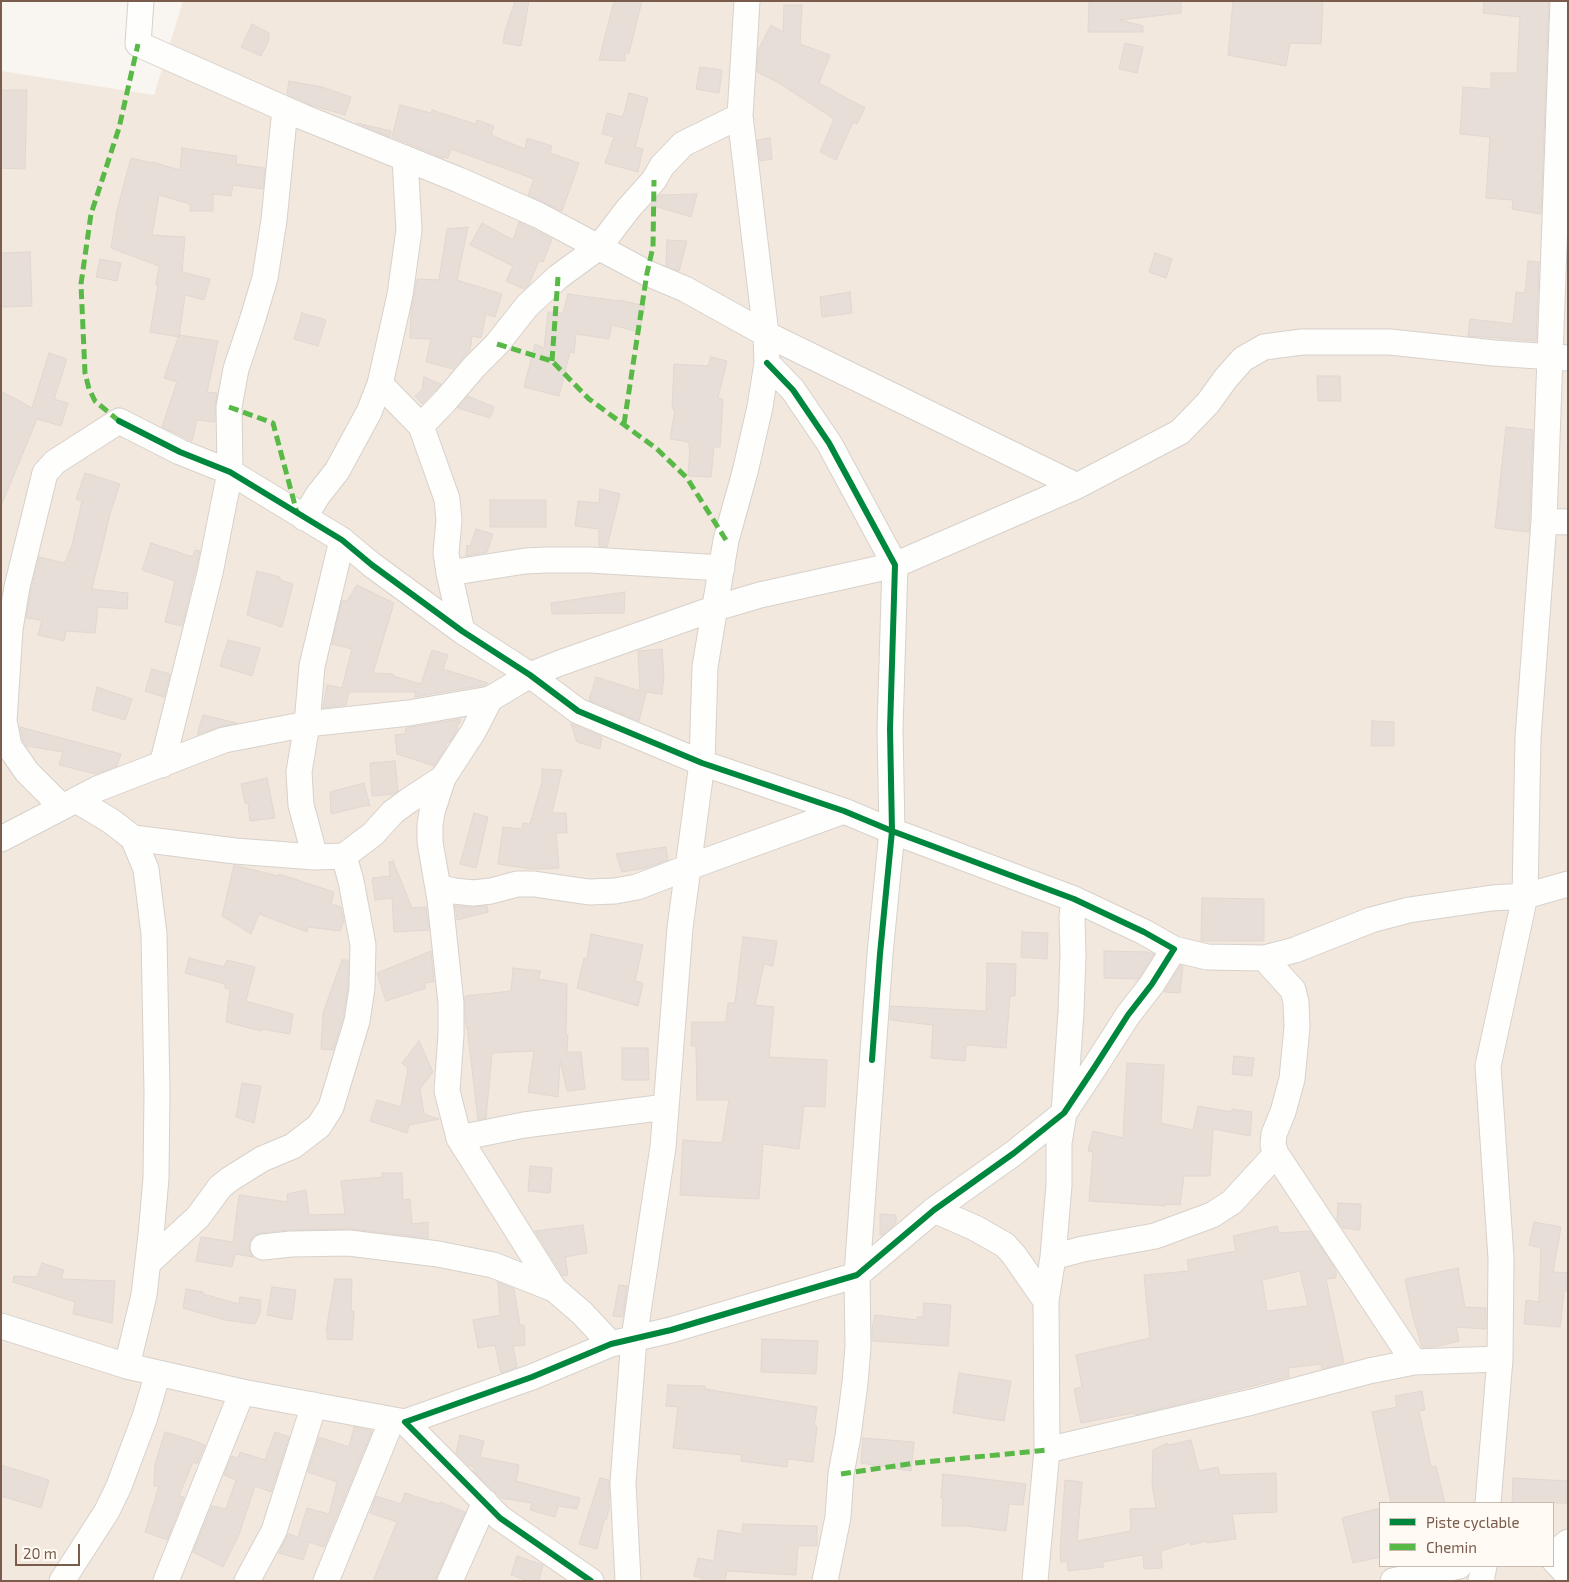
<!DOCTYPE html>
<html>
<head>
<meta charset="utf-8">
<style>
	body { margin:0 }
	#map { position:relative; width:1569px; height:1582px; overflow:hidden; background:#f9f5f0; font-family:"Exo 2",sans-serif }
	canvas { display:block }
	.frame { position:absolute; inset:0; border:2px solid #7a5c4d; pointer-events:none }
	.legend { position:absolute; left:1379px; top:1502px; width:175px; height:65px; box-sizing:border-box; background:#fffaf3; border:1px solid #cabbb1; margin:0; padding:6px 9px; list-style:none; font-size:15px; color:#7a5c4d }
	.legend li { display:flex; align-items:center; gap:10px; height:25px }
	.legend b { width:25px; border:1px solid #cabbb1 }
	.scale { position:absolute; left:15px; top:1544px; width:65px; height:22px; box-sizing:border-box; border:2px solid #7a5c4d; border-top:0; padding-left:6px; font-size:15px; line-height:18px; white-space:nowrap; color:#7a5c4d; -webkit-text-stroke:4px #fffaf3; paint-order:stroke }
</style>
</head>
<body>
<div id="map">
<canvas width="1569" height="1582"></canvas>
<div class="frame"></div>
<ul class="legend">
<li><b style="height:6px;background:#00873e"></b>Piste cyclable</li>
<li><b style="height:6px;background:#58b947"></b>Chemin</li>
</ul>
<div class="scale">20 m</div>
</div>
<script>
const ctx = document.querySelector('canvas').getContext('2d');
ctx.lineJoin = 'round';
function fillPath(path, color) {
  ctx.fillStyle = color;
  ctx.fill(path, 'evenodd');
}
function poly(rows) {
  const path = new Path2D();
  for (const r of rows) {
    path.moveTo(r[0], r[1]);
    for (let i = 2; i < r.length; i += 2) path.lineTo(r[i], r[i + 1]);
  }
  return path;
}
function stroke(path, color, width, dash) {
  ctx.strokeStyle = color;
  ctx.lineWidth = width;
  ctx.lineCap = dash ? 'butt' : 'round';
  ctx.setLineDash(dash || []);
  ctx.stroke(path);
}
const residential = poly([
	[183,1,1568,1,1568,1581,1,1581,1,71,154,95],
	[1380,1503,1553,1503,1553,1566,1380,1566]
]);
const building = poly([
	[515,1,529,1,521,46,503,43,505,31,515,1],
	[614,1,642,1,629,53,625,53,625,61,599,60,614,1],
	[1089,1,1181,1,1181,13,1120,20,1143,26,1143,32,1088,32,1089,1],
	[1233,1,1323,1,1321,44,1290,43,1286,66,1228,55,1233,1],
	[1484,1,1549,1,1541,214,1512,209,1513,200,1486,198,1490,137,1460,134,1463,87,1491,89,1491,73,1517,73,1520,17,1483,13,1484,1],
	[784,5,802,5,800,44,830,55,819,83,865,108,857,124,853,122,836,160,820,152,834,119,779,83,757,72,758,50,771,25,783,32,784,5],
	[252,24,269,33,269,40,261,56,241,47,252,24],
	[1125,43,1143,47,1137,73,1119,69,1125,43],
	[700,67,722,70,719,93,696,89,700,67],
	[289,81,322,87,351,97,345,115,311,105,287,94,289,81],
	[1,90,27,90,25,169,1,168,1,90],
	[629,93,648,98,635,147,643,149,638,172,605,163,614,137,602,134,607,113,623,117,629,93],
	[400,105,431,113,432,110,475,124,477,120,494,126,491,135,525,149,527,138,552,146,550,153,579,163,562,211,528,195,534,179,451,149,448,158,443,157,443,158,392,137,400,105],
	[357,123,391,131,390,137,357,123],
	[770,138,772,159,760,161,757,140,770,138],
	[182,148,237,156,236,164,265,168,263,189,233,185,231,196,213,194,213,211,190,211,190,204,159,195,152,235,185,237,182,272,210,279,204,300,185,295,179,337,150,332,158,285,156,285,159,266,111,248,117,210,131,158,152,163,152,162,180,170,182,148],
	[697,194,691,217,651,205,660,195,697,194],
	[519,222,552,239,543,262,539,261,528,286,524,289,506,281,513,266,470,245,482,223,513,240,519,222],
	[468,227,457,280,502,294,495,317,486,314,481,338,472,336,470,350,453,369,426,362,431,339,410,338,411,312,417,279,439,280,447,229,468,227],
	[667,240,687,241,679,271,666,266,667,240],
	[30,252,32,306,1,307,1,253,30,252],
	[1155,253,1172,259,1166,278,1149,272,1155,253],
	[100,259,121,263,117,281,96,277,100,259],
	[1528,261,1539,262,1536,341,1468,336,1470,319,1513,324,1516,292,1525,293,1528,261],
	[850,292,852,313,822,317,820,297,850,292],
	[568,294,619,301,619,300,645,306,639,332,612,325,609,339,576,334,574,353,570,352,559,396,524,387,535,344,544,348,548,312,563,313,568,294],
	[302,313,326,320,318,346,294,339,302,313],
	[179,335,218,341,207,392,217,393,215,407,215,422,197,420,192,441,162,427,177,382,164,378,179,335],
	[49,353,67,359,54,399,68,403,61,426,37,419,1,506,1,391,32,408,49,353],
	[711,357,727,361,718,398,723,399,720,447,714,447,711,477,688,476,690,447,689,447,689,442,670,439,675,409,672,409,674,364,708,366,711,357],
	[1317,376,1340,376,1341,401,1318,401,1317,376],
	[424,377,441,384,422,404,415,396,422,390,424,377],
	[468,396,494,407,490,418,458,408,468,396],
	[1506,427,1533,430,1529,532,1495,528,1506,427],
	[85,473,120,484,110,514,92,589,128,593,127,609,98,607,95,633,66,631,64,641,38,635,42,620,26,618,31,590,39,557,65,563,72,545,82,501,76,499,85,473],
	[600,489,620,494,607,547,599,546,599,529,575,526,578,501,599,503,600,489],
	[490,500,546,500,546,527,490,527,490,500],
	[476,529,493,534,487,552,466,556,467,545,470,546,476,529],
	[151,543,193,557,195,550,200,551,182,626,165,622,175,581,142,570,151,543],
	[257,571,280,577,280,580,293,584,282,627,247,615,257,571],
	[357,585,394,603,373,673,393,674,393,676,421,684,432,650,448,655,443,669,488,683,485,685,415,697,416,692,349,692,346,705,323,708,327,685,342,688,352,649,332,644,342,600,347,601,357,585],
	[625,592,624,613,552,614,551,603,625,592],
	[228,640,260,648,252,676,220,666,228,640],
	[662,649,664,675,662,694,644,692,646,693,639,721,589,700,596,677,640,691,638,651,662,649],
	[152,669,170,674,164,697,145,691,152,669],
	[97,687,132,699,125,720,92,710,97,687],
	[203,715,237,723,219,727,197,735,203,715],
	[460,719,460,723,458,723,457,730,450,742,447,742,445,749,434,766,397,754,395,735,405,734,406,728,460,719],
	[1372,721,1394,722,1394,746,1371,746,1372,721],
	[571,724,602,737,600,749,577,742,571,724],
	[20,727,121,754,117,766,96,774,59,765,63,752,26,746,23,740,20,727],
	[395,761,398,791,393,794,372,796,370,763,395,761],
	[542,769,562,770,552,813,566,813,567,833,556,833,559,868,548,869,531,869,498,864,503,827,522,829,523,823,530,824,542,782,542,769],
	[267,778,275,818,250,821,248,803,245,803,241,784,267,778],
	[364,783,370,806,364,806,331,814,330,792,364,783],
	[474,813,488,817,476,868,460,864,474,813],
	[666,847,668,860,646,868,622,872,616,854,666,847],
	[393,861,412,908,426,907,429,930,394,932,392,898,375,900,372,878,390,876,389,862,393,861],
	[234,865,278,876,279,874,334,892,331,904,341,907,344,921,340,931,308,927,307,932,259,914,251,934,222,916,234,865],
	[1202,898,1264,899,1264,941,1201,941,1202,898],
	[455,906,472,907,487,906,488,912,457,920,455,906],
	[1022,932,1048,933,1047,959,1021,957,1022,932],
	[591,934,643,945,635,981,643,983,638,1006,577,988,584,958,587,959,591,934],
	[743,937,777,941,773,966,764,964,755,1005,774,1007,769,1057,827,1060,825,1107,804,1106,799,1149,763,1144,759,1199,680,1195,683,1140,722,1143,729,1100,697,1100,696,1046,691,1046,692,1022,726,1022,728,1003,735,1003,743,937],
	[431,951,434,982,424,983,426,988,386,1001,377,973,431,951],
	[1104,951,1147,952,1154,954,1138,979,1104,978,1104,951],
	[189,958,224,967,227,960,255,967,246,1001,293,1014,290,1034,262,1029,261,1031,226,1022,230,989,225,988,225,984,185,973,189,958],
	[342,960,348,960,348,987,343,1018,333,1050,321,1049,323,1013,342,960],
	[987,963,1016,964,1015,996,1010,996,1006,1048,969,1045,966,1046,965,1061,931,1058,933,1025,890,1020,891,1006,986,1011,987,963],
	[1181,965,1183,966,1180,993,1164,992,1181,965],
	[513,968,541,971,538,979,567,984,566,1035,568,1035,567,1052,581,1052,585,1089,567,1091,560,1061,558,1097,528,1092,534,1051,492,1053,486,1118,478,1120,468,1035,468,1027,467,1029,465,1018,465,996,511,991,513,968],
	[419,1041,433,1072,420,1089,424,1114,439,1119,409,1125,407,1133,370,1121,377,1100,401,1107,408,1068,402,1063,419,1041],
	[622,1048,648,1048,649,1080,622,1080,622,1048],
	[1234,1056,1254,1058,1252,1076,1232,1074,1234,1056],
	[1127,1063,1164,1065,1161,1123,1193,1130,1198,1106,1232,1112,1232,1109,1252,1112,1250,1136,1213,1129,1210,1176,1184,1176,1180,1205,1166,1204,1166,1206,1089,1201,1093,1152,1088,1151,1093,1131,1123,1138,1127,1063],
	[242,1083,261,1086,254,1123,236,1117,242,1083],
	[530,1166,552,1168,550,1193,528,1191,530,1166],
	[382,1173,402,1173,403,1200,410,1199,412,1224,428,1222,428,1238,351,1229,290,1230,261,1233,255,1235,250,1241,249,1248,253,1257,235,1254,232,1267,196,1261,201,1237,233,1242,239,1195,288,1202,287,1194,306,1190,309,1215,345,1214,341,1181,383,1177,382,1173],
	[1338,1203,1361,1204,1360,1230,1343,1228,1337,1220,1338,1203],
	[880,1214,896,1215,896,1223,883,1235,880,1235,880,1214],
	[1534,1222,1561,1227,1553,1272,1568,1273,1568,1291,1564,1291,1560,1327,1524,1324,1526,1300,1539,1302,1541,1248,1529,1245,1534,1222],
	[583,1225,587,1253,565,1257,568,1275,563,1276,535,1231,583,1225],
	[1277,1226,1279,1233,1310,1231,1336,1270,1336,1278,1326,1279,1344,1363,1322,1369,1321,1364,1288,1368,1289,1377,1135,1415,1134,1413,1081,1423,1074,1389,1082,1387,1076,1355,1150,1338,1144,1275,1189,1271,1187,1260,1236,1251,1233,1236,1277,1226],
	[1300,1271,1308,1306,1267,1311,1262,1280,1300,1271],
	[42,1263,64,1270,61,1279,115,1281,112,1323,73,1314,75,1302,13,1282,14,1276,37,1277,42,1263],
	[1458,1268,1465,1307,1486,1308,1486,1329,1456,1327,1459,1341,1435,1347,1422,1347,1413,1317,1405,1279,1458,1268],
	[335,1279,352,1279,351,1311,354,1311,352,1340,327,1339,327,1331,326,1331,335,1279],
	[498,1282,514,1289,520,1325,524,1325,525,1345,513,1346,517,1367,501,1373,495,1345,478,1348,473,1320,500,1315,498,1282],
	[619,1285,627,1286,623,1317,613,1316,619,1285],
	[272,1287,296,1290,292,1320,267,1315,272,1287],
	[186,1289,203,1292,203,1294,239,1304,240,1297,261,1300,260,1313,255,1324,225,1320,183,1308,186,1289],
	[924,1303,951,1305,948,1346,872,1341,872,1328,875,1315,917,1320,917,1317,923,1317,924,1303],
	[762,1339,818,1341,816,1374,761,1372,762,1339],
	[959,1373,1011,1381,1004,1421,953,1413,959,1373],
	[668,1385,705,1386,705,1389,817,1407,814,1426,817,1426,813,1462,788,1459,787,1467,741,1461,742,1455,673,1448,678,1407,666,1406,668,1385],
	[1422,1391,1425,1410,1419,1411,1431,1467,1436,1466,1445,1503,1391,1503,1372,1412,1397,1407,1395,1396,1422,1391],
	[354,1427,372,1431,324,1547,309,1542,303,1560,279,1553,288,1534,298,1537,307,1508,329,1514,337,1482,308,1472,319,1437,349,1447,354,1427],
	[165,1432,189,1439,205,1445,197,1464,193,1462,179,1496,184,1497,167,1540,145,1532,159,1486,154,1486,155,1464,165,1432],
	[275,1432,289,1437,271,1492,255,1486,238,1537,223,1567,193,1552,212,1506,226,1509,236,1480,224,1475,232,1456,238,1458,240,1452,265,1460,275,1432],
	[460,1435,484,1441,480,1457,519,1465,516,1481,580,1498,577,1509,558,1506,555,1517,530,1510,532,1503,501,1498,473,1471,474,1467,468,1465,456,1453,460,1435],
	[863,1438,914,1442,911,1471,861,1463,863,1438],
	[1191,1440,1199,1471,1218,1467,1220,1475,1276,1473,1277,1512,1232,1514,1236,1539,1207,1543,1207,1541,1191,1545,1190,1542,1161,1551,1162,1568,1144,1569,1143,1555,1102,1562,1104,1567,1068,1571,1067,1561,1061,1562,1060,1552,1065,1480,1082,1482,1077,1541,1131,1531,1130,1509,1156,1508,1152,1484,1153,1450,1167,1443,1169,1445,1191,1440],
	[1,1465,49,1480,41,1508,1,1496,1,1465],
	[943,1474,1026,1484,1023,1505,1009,1504,1006,1531,966,1526,942,1526,943,1498,941,1498,943,1474],
	[600,1478,609,1480,609,1498,608,1503,610,1506,606,1520,604,1520,597,1549,579,1544,600,1478],
	[1513,1478,1568,1481,1567,1503,1512,1503,1513,1478],
	[405,1493,439,1504,440,1502,465,1512,437,1575,436,1581,373,1581,397,1522,370,1513,376,1496,401,1504,405,1493],
	[1380,1508,1380,1557,1353,1563,1342,1518,1380,1508],
	[743,1524,817,1526,817,1546,798,1546,796,1575,727,1571,725,1581,701,1581,702,1578,694,1576,698,1558,714,1561,718,1530,742,1534,743,1524],
	[517,1556,543,1565,539,1581,529,1581,511,1575,517,1556]
]);
const minor = poly([
	[141,1,138,44,303,117,459,180,538,215,647,273,685,289,766,334,1077,486],
	[405,158,409,230,400,295,380,384,421,426,447,499,449,520,446,553,449,573,462,631],
	[421,426,445,401,474,367,497,344,527,306,558,277,599,247,628,209,654,180,662,166,683,144,740,116],
	[304,518,318,495,337,471,369,412,380,384],
	[1544,521,1568,522],
	[449,573,525,561,546,560,590,560,722,568],
	[162,765,210,573,230,472,229,407,236,369,253,318,265,278,274,220,285,109],
	[76,800,111,821,133,838,235,851,315,857,344,856,351,881,363,945,362,988,357,1021,331,1107,319,1126,293,1146,262,1159,230,1179,220,1187,198,1217,148,1263],
	[62,807,27,772,9,746,4,721,10,629,17,587,45,473,55,462,119,421,180,452,230,472,342,540,372,565,462,631,530,675,578,711,702,763,844,811,892,831,880,954,857,1275,858,1347,855,1383,848,1436,841,1474,838,1517,825,1581],
	[1,839,97,789,224,740,307,724,409,713,490,699,530,675,560,663,716,608,760,595,895,565,1077,486,1180,432,1208,403,1226,378,1243,359,1264,347,1302,342,1390,342,1494,353,1568,358],
	[344,856,373,834,393,812,408,801,443,778],
	[315,857,301,805,299,772,307,724,312,666,342,540],
	[438,887,454,891,473,893,491,891,517,884,534,884,589,892,615,891,637,887,689,867,844,811],
	[1174,949,1207,957,1264,958,1295,950,1371,920,1409,910,1492,898,1525,896,1568,884],
	[1264,958,1293,990,1296,1002,1297,1027,1292,1079,1283,1112,1274,1134,1273,1145,1276,1154,1414,1362,1500,1359],
	[459,1138,447,1091,451,1034,451,1003,440,900,430,842,430,825,432,812,443,778,473,732,490,699],
	[934,1210,975,1228,1005,1245,1014,1255,1046,1301],
	[263,1247,291,1244,349,1243,438,1254,493,1265,554,1289],
	[1053,1257,1083,1249,1155,1236,1212,1215,1232,1202,1276,1154],
	[1,1326,127,1366,242,1392,405,1422],
	[611,1344,582,1313,554,1289,459,1138,524,1125,666,1107],
	[127,1366,144,1295,151,1235,156,1178,157,1092,154,934,146,869,133,838],
	[1047,1450,1252,1402,1369,1371,1414,1362],
	[1488,1503,1500,1359,1501,1258,1488,1066,1525,896,1528,738,1544,521,1563,1],
	[1553,1554,1568,1542],
	[1553,1559,1568,1575],
	[62,1581,107,1511,119,1486,145,1417,158,1373],
	[166,1581,242,1392],
	[247,1581,274,1531,314,1405],
	[326,1581,392,1420],
	[450,1581,485,1502],
	[591,1581,500,1518,405,1422,532,1377,611,1344,671,1330,857,1275,934,1210,1014,1153,1064,1113,1094,1068,1128,1015,1152,984,1174,949,1144,932,1074,899,892,831,890,729,895,565,829,443,793,390,767,363],
	[628,1581,623,1483,634,1338,663,1147,680,928,702,763,705,667,726,540,745,472,760,407,767,363,766,334,740,116,747,1],
	[1035,1581,1047,1450,1046,1301,1053,1257,1059,1185,1059,1143,1064,1113,1071,1012,1073,955,1072,917,1074,899],
	[1393,1581,1459,1566],
	[1481,1581,1484,1566]
]);
const quiet = poly([
	[497,344,552,361,589,399,657,449,687,478,726,540],
	[552,361,558,277],
	[229,407,273,423,297,513],
	[119,421,95,401,89,389,85,373,81,284,91,214,119,128,138,44],
	[624,424,647,273,653,247,654,180],
	[841,1474,915,1463,1047,1450]
]);
const cycleway = poly([
	[119,421,180,452,230,472,342,540,372,565,462,631,530,675,578,711,702,763,844,811,892,831,880,954,872,1060],
	[591,1581,500,1518,405,1422,532,1377,611,1344,671,1330,857,1275,934,1210,1014,1153,1064,1113,1094,1068,1128,1015,1152,984,1174,949,1144,932,1074,899,892,831,890,729,895,565,829,443,793,390,767,363]
]);
fillPath(residential, '#f2e8de');
fillPath(building, '#e6ded7');
stroke(building, '#e2d8d2', 1);
stroke(minor, '#d7d1cb', 27);
stroke(minor, '#fefefd', 25);
stroke(quiet, '#58b947', 5, [10, 5]);
stroke(cycleway, '#00873e', 6);
</script>
</body>
</html>
